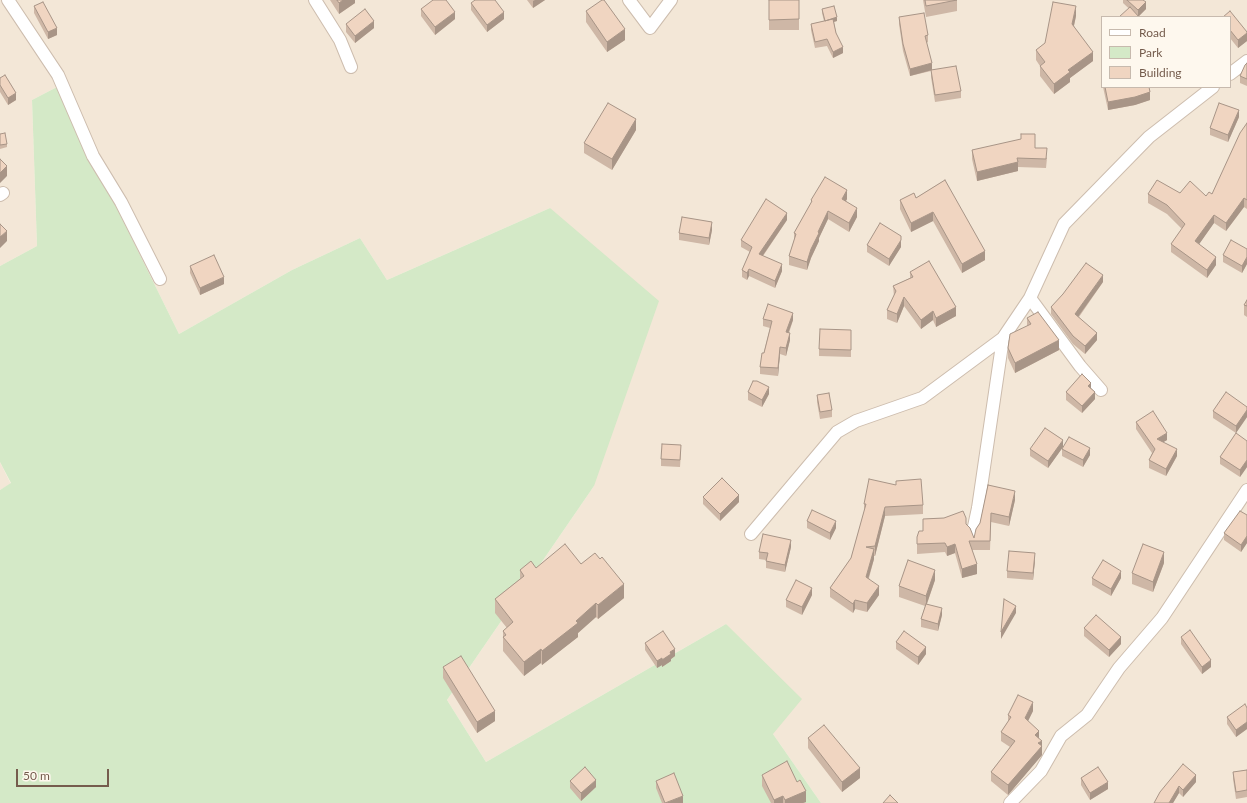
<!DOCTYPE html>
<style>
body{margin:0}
#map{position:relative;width:1247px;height:803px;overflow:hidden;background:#fcf4e8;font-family:Lato,sans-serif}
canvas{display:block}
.legend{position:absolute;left:1101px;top:16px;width:130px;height:72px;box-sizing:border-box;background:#fef8ee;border:1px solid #c7baae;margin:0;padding:5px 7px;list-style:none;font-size:12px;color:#755c4d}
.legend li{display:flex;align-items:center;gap:8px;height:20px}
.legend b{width:20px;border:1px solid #c7baae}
.scale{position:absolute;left:16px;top:769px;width:93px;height:18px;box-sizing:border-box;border:2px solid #755c4d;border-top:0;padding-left:5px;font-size:12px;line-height:14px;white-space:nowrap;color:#755c4d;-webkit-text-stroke:3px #fef8ee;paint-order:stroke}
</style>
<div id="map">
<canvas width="1247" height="803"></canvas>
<ul class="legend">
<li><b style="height:5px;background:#fff"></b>Road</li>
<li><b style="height:11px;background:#d4e9c7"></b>Park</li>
<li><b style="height:11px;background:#f0d5c1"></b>Building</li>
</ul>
<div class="scale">50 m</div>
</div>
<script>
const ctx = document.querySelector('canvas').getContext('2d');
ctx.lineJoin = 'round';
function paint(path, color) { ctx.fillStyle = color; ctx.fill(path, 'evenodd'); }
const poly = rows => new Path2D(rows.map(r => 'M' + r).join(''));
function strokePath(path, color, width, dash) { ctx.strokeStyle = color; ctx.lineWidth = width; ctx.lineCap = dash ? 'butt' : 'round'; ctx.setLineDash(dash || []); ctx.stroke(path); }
const residential = poly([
 [0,0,1247,0,1247,803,821,803,773,734,726,624,486,762,447,700,594,486,550,208,387,280,360,238,292,270,179,334,57,87,32,100,37,246,0,266],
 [1102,17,1230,17,1230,87,1102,87],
 [0,462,11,484,0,490]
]);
const green = poly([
 [57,87,179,334,292,270,360,238,387,280,550,208,659,301,594,486,447,700,486,762,726,624,802,699,773,734,821,803,0,803,0,490,11,483,0,462,0,266,37,246,32,100]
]);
const minor = poly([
 [8,0,58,75,93,156,121,202,160,279],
 [315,0,340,40,351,67],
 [629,0,650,28,671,0],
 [1230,74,1247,61],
 [0,195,3,193],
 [1030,298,1080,366,1101,390],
 [973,531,978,508,1003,338,1030,298,1064,224,1149,137,1213,87],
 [751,534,837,432,856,421,922,398,1003,338],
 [1010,803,1041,771,1061,736,1087,715,1119,668,1162,618,1247,490]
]);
const wall = poly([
 [330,0,355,0,355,3,339,14],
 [527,0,545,0,533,8],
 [769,0,799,0,799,30,769,30],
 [923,0,957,0,957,11,926,17],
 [1123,0,1143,0,1146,9,1138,17,1123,3],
 [471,3,504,19,487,32,471,10],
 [34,6,57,35,48,39,34,13],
 [421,9,455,19,435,35,421,16],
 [822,9,837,21,834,22,836,33,843,53,833,58,827,46,815,48,811,30,811,24,824,21,822,13],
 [586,11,625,40,607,52,586,22],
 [1076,16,1074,26,1093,61,1070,78,1070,82,1054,94,1040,76,1040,66,1036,60,1036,50,1045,43],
 [899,17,928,35,928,42,926,43,932,70,961,91,961,98,935,102,931,77,931,71,910,76,903,51,899,24],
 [1230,17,1247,32,1247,41,1238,48,1230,38],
 [346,24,374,28,355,43,346,32],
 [1247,63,1247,86,1240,83,1240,76],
 [0,78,16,100,8,105,0,92],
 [1103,87,1149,87,1150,100,1135,105,1108,110],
 [1239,117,1228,142,1210,135,1210,128],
 [1247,123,1247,209,1244,207,1226,231,1214,223,1199,244,1216,265,1207,278,1171,252,1171,244,1182,229,1167,214,1148,203,1148,194,1180,193,1206,196,1212,194],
 [636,130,612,170,584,153,584,143],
 [0,134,7,144,7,147,0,149],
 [1035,148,1047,158,1046,168,1018,167,1018,171,977,181,972,159,972,150],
 [945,180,985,260,962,273,933,221,911,232,900,209,900,200,916,198],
 [847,199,846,201,857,217,849,232,828,219,819,238,819,241,811,258,807,270,789,265,789,256,794,240,794,233,811,203,811,200],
 [787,220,763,256,782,271,775,288,749,276,747,280,742,277,742,270,750,252,741,247,741,240],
 [712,230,709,245,679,240,679,233],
 [867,245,901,247,889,266,867,252],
 [1247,249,1247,264,1242,273,1223,262,1223,255],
 [190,266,224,284,200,295,190,273],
 [910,272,956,316,936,327,933,320,921,329,904,306,897,323,887,319,887,310,894,296,893,286,910,278],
 [1103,282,1079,317,1097,340,1085,354,1073,344,1051,314,1051,307],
 [1247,300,1247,317,1244,315,1244,305],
 [1027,318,1059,350,1015,373,1008,358,1008,348,1027,326],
 [763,319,793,320,789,333,790,340,786,356,780,354,778,376,760,374,760,367,770,328,763,326],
 [851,330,851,357,819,356,819,349],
 [1091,389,1095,399,1082,413,1066,400,1066,392],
 [748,392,769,394,762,407,748,400],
 [817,395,832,410,832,417,820,419,817,402],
 [1247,407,1247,417,1236,433,1213,418,1213,411],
 [1136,422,1167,440,1163,442,1177,456,1166,476,1149,468,1149,460,1152,453,1136,429],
 [1247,441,1247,467,1240,477,1220,464,1220,457],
 [1063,447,1048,468,1030,456,1030,449],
 [1062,449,1090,455,1083,467,1062,456],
 [681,452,680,467,661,466,661,459],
 [988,485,1015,500,1009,526,991,522,990,550,972,550,977,574,962,578,955,553,947,556,945,552,917,554,917,537,923,531,923,519,944,518,966,524,974,538,980,523],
 [703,497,739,502,720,521,703,504],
 [864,504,923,505,923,514,885,516,875,556,874,556,874,559,869,578,879,595,867,612,855,609,853,613,830,597,830,588,851,558,864,512],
 [1247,515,1247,543,1241,552,1224,540,1224,533],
 [807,521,836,528,830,540,807,528],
 [791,547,785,572,766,568,766,560,759,559,759,552],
 [1035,560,1033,580,1007,578,1007,571],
 [1164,563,1153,592,1132,584,1132,573],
 [581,564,624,598,598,619,596,617,578,633,578,637,542,665,541,663,524,676,503,651,503,631,507,628,495,613,495,599,520,579,520,570,536,568],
 [1092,578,1121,578,1111,596,1092,585],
 [935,580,927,604,942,615,938,631,921,627,921,619,925,606,899,597,899,586],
 [812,595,802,615,786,607,786,600],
 [1084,628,1121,644,1109,657,1084,636],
 [1181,637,1211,667,1202,674,1181,644],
 [896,642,926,654,918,665,896,649],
 [645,643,675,656,671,659,671,661,662,667,662,665,657,668,645,650],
 [443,667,495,721,477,733,443,678],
 [1247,708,1247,729,1236,737,1227,724,1227,717],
 [1033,711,1028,721,1039,738,1042,750,1042,755,1008,795,991,781,991,772,1010,747,1001,741,1001,732,1008,722,1008,715],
 [808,738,860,778,842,792,808,748],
 [1247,770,1247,797,1236,799,1233,779,1233,772],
 [762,775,797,782,806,802,803,803,771,803,762,786],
 [1196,775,1196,782,1183,797,1179,793,1173,803,1154,803],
 [1081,778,1108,789,1090,800,1081,785],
 [570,781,596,787,581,801,570,788],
 [656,781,683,803,662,803,656,788]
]);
const shadedWall = poly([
 [343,0,355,0,355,3,339,14,339,3],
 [535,0,545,0,533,8,533,1],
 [1146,2,1146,9,1138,17,1138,10],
 [1076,6,1076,16,1072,34,1072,24],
 [455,12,455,19,435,35,435,27],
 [504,12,504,19,487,32,487,25],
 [837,17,837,21,825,24,825,21],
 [374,21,374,28,355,43,355,36],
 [57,28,57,35,48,39,48,32],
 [625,29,625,40,607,52,607,42],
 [1247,33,1247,41,1238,48,1238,40],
 [843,47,843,53,833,58,833,52],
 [1093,52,1093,61,1070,78,1070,82,1054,94,1054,84,1068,70],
 [932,63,932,70,910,76,910,69],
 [1150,92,1150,100,1135,105,1108,110,1108,102],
 [16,93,16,100,8,105,8,98],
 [1239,110,1239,117,1228,142,1228,135],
 [636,119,636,130,612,170,612,159],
 [1018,162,1018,171,977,181,977,172],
 [7,166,7,176,0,183,0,173],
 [847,190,847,199,842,208,842,199],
 [1244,198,1244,207,1226,231,1226,223],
 [857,208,857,217,849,232,849,223],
 [828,211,828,219,819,238,819,241,811,258,807,270,807,262,811,249,818,232],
 [933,212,933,221,911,232,911,223],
 [787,213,787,220,759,261,759,254],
 [1214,215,1214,223,1195,250,1195,241],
 [712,222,712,230,709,245,709,238],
 [7,231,7,241,0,248,0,237],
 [901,240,901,247,889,266,889,259],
 [985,251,985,260,962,273,962,264],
 [1216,257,1216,265,1207,278,1207,270],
 [1247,257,1247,264,1242,273,1242,266],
 [782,264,782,271,775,288,775,281],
 [749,269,749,276,747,280,747,273],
 [1103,275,1103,282,1075,321,1075,314],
 [224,277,224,284,200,295,200,288],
 [904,297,904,306,897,323,897,314],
 [956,307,956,316,936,327,936,318],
 [933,311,933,320,921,329,921,320],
 [793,313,793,320,786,339,786,332],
 [790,333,790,340,786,356,786,348],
 [1097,333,1097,340,1085,354,1085,346],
 [1059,340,1059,350,1015,373,1015,363],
 [780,347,780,354,778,376,778,368],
 [1091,383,1091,390,1088,386],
 [769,387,769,394,762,407,762,400],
 [1095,392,1095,399,1082,413,1082,406],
 [1247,410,1247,417,1236,433,1236,426],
 [1167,433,1167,440,1157,446,1157,439],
 [1063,440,1063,447,1048,468,1048,461],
 [1090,448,1090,455,1083,467,1083,460],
 [1177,449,1177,456,1166,476,1166,469],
 [1247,460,1247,467,1240,477,1240,470],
 [1015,491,1015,500,1009,526,1009,517],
 [739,495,739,502,720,521,720,514],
 [885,507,885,516,875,556,875,546],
 [836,521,836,528,830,540,830,533],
 [1247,536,1247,543,1241,552,1241,545],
 [791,540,791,547,785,572,785,565],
 [955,544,955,553,947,556,947,547],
 [874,549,874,559,866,586,866,577],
 [1164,552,1164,563,1153,592,1153,582],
 [1035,553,1035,560,1033,580,1033,573],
 [977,564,977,574,962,578,962,569],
 [935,570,935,580,926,606,926,596],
 [1121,571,1121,578,1111,596,1111,589],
 [624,584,624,598,598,619,598,605],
 [879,586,879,595,867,612,867,603],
 [812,588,812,595,802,615,802,607],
 [855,600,855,609,853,613,853,604],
 [596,603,596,617,578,633,578,637,542,665,542,651,576,621],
 [1016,606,1016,613,1001,639,1001,632],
 [942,608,942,615,938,631,938,624],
 [1121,637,1121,644,1109,657,1109,650],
 [926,647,926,654,918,665,918,657],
 [541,649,541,663,524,676,524,662],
 [675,649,675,656,671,659,671,661,662,667,662,660,670,652],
 [662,658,662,665,657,668,657,661],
 [1211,660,1211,667,1202,674,1202,667],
 [1033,702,1033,711,1025,727,1025,718],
 [495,711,495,721,477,733,477,722],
 [1247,722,1247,729,1236,737,1236,730],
 [1039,731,1039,740,1035,735],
 [1042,741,1042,755,1008,795,1008,785,1038,743],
 [860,768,860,778,842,792,842,782],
 [1196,775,1196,782,1183,797,1183,790],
 [596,780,596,787,581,801,581,793],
 [1108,782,1108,789,1090,800,1090,793],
 [1179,786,1179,793,1173,803,1169,803],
 [806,791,806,802,803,803,785,803,785,800],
 [683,796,683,803,666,803],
 [783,796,783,803,774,803,774,800]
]);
const building = poly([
 [337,0,343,0,339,3,337,0],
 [433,0,446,0,455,12,435,27,421,9,433,0],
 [475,0,495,0,504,12,487,25,471,3,475,0],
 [602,0,604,0,625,29,607,42,586,11,602,0],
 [769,0,799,0,799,19,769,20,769,0],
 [925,0,957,0,926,6,925,0],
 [1127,0,1143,0,1146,2,1138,10,1127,0],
 [43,2,57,28,48,32,34,6,43,2],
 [1053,2,1076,6,1072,24,1093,52,1068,70,1070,72,1054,84,1040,66,1045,62,1036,50,1045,43,1053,2],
 [834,6,837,17,825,21,822,9,834,6],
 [1130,7,1139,17,1119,17,1130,7],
 [365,9,374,21,355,36,346,24,365,9],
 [1230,11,1247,32,1247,33,1238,40,1230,30,1230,17,1223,17,1230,11],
 [924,13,928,35,925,36,932,63,910,69,903,44,899,17,924,13],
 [833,19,836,33,843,47,833,52,827,39,815,42,811,24,833,19],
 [1247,63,1247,79,1240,76,1245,65,1247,63],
 [956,66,961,91,935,95,931,70,956,66],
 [5,75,16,93,8,98,0,85,0,78,5,75],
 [1105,87,1149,87,1150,92,1135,97,1108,102,1105,87],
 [608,103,636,119,612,159,584,143,608,103],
 [1219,103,1239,110,1228,135,1210,128,1219,103],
 [1247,123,1247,200,1244,198,1226,223,1214,215,1195,241,1216,257,1207,270,1171,244,1185,224,1167,205,1148,194,1157,180,1180,193,1190,181,1206,196,1209,192,1212,194,1240,133,1247,123],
 [5,133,7,144,0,145,0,134,5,133],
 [1021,134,1035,134,1035,148,1047,148,1046,159,1017,158,1018,162,977,172,972,150,1021,139,1021,134],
 [0,159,7,166,0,173,0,159],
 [825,177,847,190,842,199,857,208,849,223,828,211,818,232,819,233,811,249,807,262,789,256,796,234,794,233,812,201,811,200,825,177],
 [945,180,985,251,962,264,933,212,911,223,900,200,914,193,916,198,945,180],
 [766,199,787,213,759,254,782,264,775,281,749,269,747,273,742,270,752,247,741,240,766,199],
 [682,217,712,222,709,238,679,233,682,217],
 [880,223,901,236,901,240,889,259,867,245,880,223],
 [0,224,7,231,0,237,0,224],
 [1231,240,1247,249,1247,257,1242,266,1223,255,1231,240],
 [214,255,224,277,200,288,190,266,214,255],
 [929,261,956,307,936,318,933,311,921,320,904,297,897,314,887,310,896,291,893,286,913,277,910,272,929,261],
 [1086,263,1103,275,1075,314,1097,333,1085,346,1073,336,1051,307,1063,294,1086,263],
 [1247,300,1247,306,1244,305,1247,300],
 [768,304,793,313,786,332,790,333,786,348,780,347,778,368,760,367,762,353,764,353,772,321,763,319,768,304],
 [1038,312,1059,340,1015,363,1008,348,1010,334,1031,324,1027,318,1038,312],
 [820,329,851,330,851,350,819,349,820,329],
 [1082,374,1091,383,1088,386,1095,392,1082,406,1066,392,1082,374],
 [753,381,757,381,769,387,762,400,748,392,753,381],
 [1226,392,1247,407,1247,410,1236,426,1213,411,1226,392],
 [829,393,832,410,820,412,817,395,829,393],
 [1153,411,1167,433,1157,439,1177,449,1166,469,1149,460,1155,449,1136,422,1153,411],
 [1045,428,1063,440,1048,461,1030,449,1045,428],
 [1236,433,1247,441,1247,460,1240,470,1220,457,1236,433],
 [1069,437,1090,448,1083,460,1062,449,1069,437],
 [662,444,681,445,680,460,661,459,662,444],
 [722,478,739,495,720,514,703,497,722,478],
 [869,479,896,485,896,481,921,479,923,505,885,507,875,546,866,547,874,549,866,577,879,586,867,603,855,600,853,604,830,588,851,558,866,504,864,504,869,479],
 [988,485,1015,491,1009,517,991,513,990,541,969,541,977,564,962,569,955,544,947,547,945,543,917,544,917,537,919,531,923,531,923,519,944,518,963,511,966,518,966,524,970,528,974,538,976,529,980,523,988,485],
 [812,510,836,521,830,533,807,521,812,510],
 [1240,511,1247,515,1247,536,1241,545,1224,533,1240,511],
 [763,534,791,540,785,565,766,561,768,553,759,552,763,534],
 [565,544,581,564,595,553,600,559,602,557,624,584,598,605,596,603,576,621,578,623,542,651,541,649,524,662,503,637,506,635,503,631,513,622,495,599,524,576,520,570,531,561,536,568,565,544],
 [1143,544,1164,552,1153,582,1132,573,1143,544],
 [1009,551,1035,553,1033,573,1007,571,1009,551],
 [908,560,935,570,926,596,899,586,908,560],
 [1103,560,1121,571,1111,589,1092,578,1103,560],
 [796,580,812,588,802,607,786,600,796,580],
 [1004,599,1016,606,1001,632,1004,599],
 [926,604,942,608,938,624,921,619,926,604],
 [1096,615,1121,637,1109,650,1084,628,1096,615],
 [1190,630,1211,660,1202,667,1181,637,1190,630],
 [663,631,675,649,670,652,671,654,662,660,662,658,657,661,645,643,663,631],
 [904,631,926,647,918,657,896,642,904,631],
 [461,656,495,711,477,722,443,667,461,656],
 [1018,695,1033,702,1025,718,1039,731,1035,735,1042,741,1038,743,1042,746,1008,785,991,772,1015,741,1001,732,1011,717,1008,715,1018,695],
 [1245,704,1247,708,1247,722,1236,730,1227,717,1245,704],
 [824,725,860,768,842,782,808,738,824,725],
 [787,761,797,782,800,780,806,791,785,800,783,796,774,800,762,775,787,761],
 [1183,764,1196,775,1183,790,1179,786,1169,803,1154,803,1160,792,1183,764],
 [585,767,596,780,581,793,570,781,585,767],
 [1098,767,1108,782,1090,793,1081,778,1098,767],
 [1247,770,1247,790,1236,792,1233,772,1247,770],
 [674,773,683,796,665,803,656,781,674,773],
 [890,795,898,803,883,803,890,795]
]);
paint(residential, '#f3e7d7');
paint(green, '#d4e9c7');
strokePath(minor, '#cdbdae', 14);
strokePath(minor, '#fff', 12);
paint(wall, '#ceb7a6');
paint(shadedWall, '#a89587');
paint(building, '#f0d5c1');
strokePath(building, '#a89587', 1);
</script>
